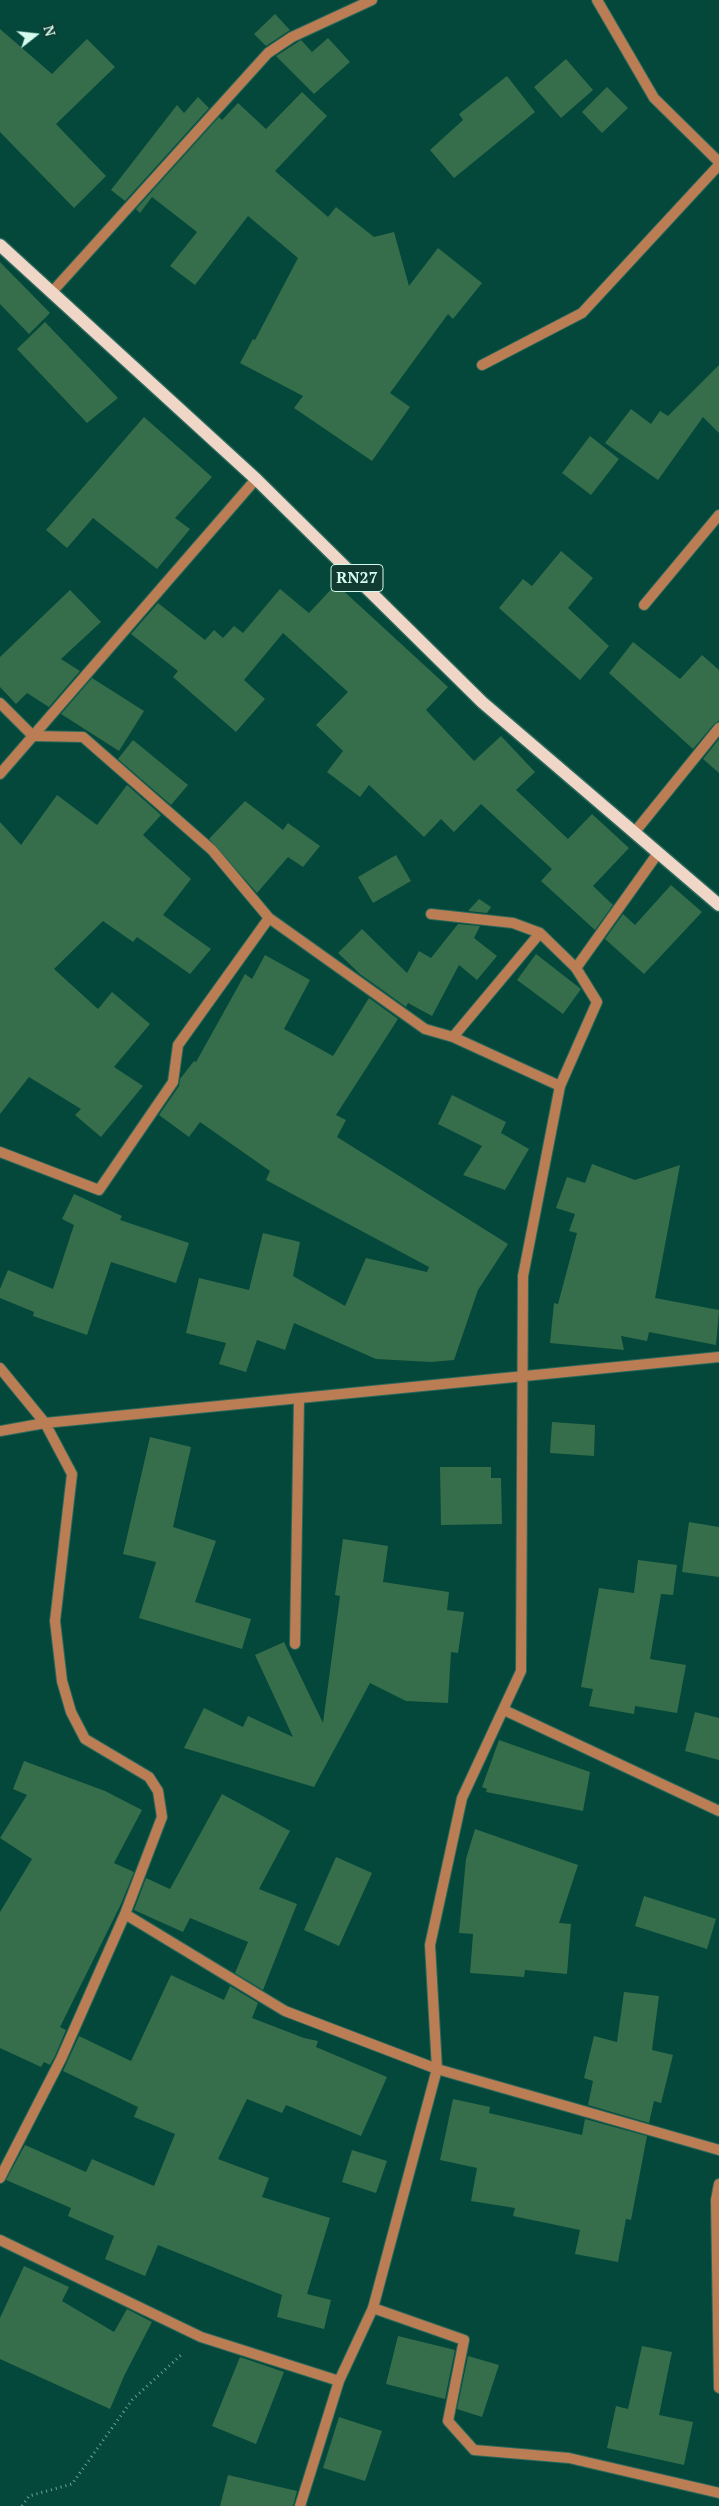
<!DOCTYPE html>
<style>
body{margin:0}
#map{position:relative;width:719px;height:2506px;overflow:hidden;background:#03483b;font-family:"PT Serif",serif}
canvas{display:block}
.north{position:absolute;left:10px;top:10px;width:50px;height:50px;-webkit-text-stroke:4px #113b31;paint-order:stroke;rotate:74deg;font-size:14px;font-weight:700;line-height:20px;text-align:center;color:#d5fbef}
.north::after{content:'';display:block;margin:auto;width:18px;height:22px;background:#d5fbef;clip-path:polygon(50% 0,100% 100%,50% 72%,0 100%)}
</style>
<div id="map">
<canvas width="719" height="2506"></canvas>
<div class="north">N</div>
</div>
<script>
const ctx = document.querySelector('canvas').getContext('2d');
ctx.lineJoin = 'round';
function paint(path, color) { ctx.fillStyle = color; ctx.fill(path, 'evenodd'); }
const poly = rows => new Path2D(rows.map(r => 'M' + r).join(''));
function strokePath(path, color, width, dash) { ctx.strokeStyle = color; ctx.lineWidth = width; ctx.lineCap = dash ? 'butt' : 'round'; ctx.setLineDash(dash || []); ctx.stroke(path); }
function write(font, color, halo, rows, align = 'center') {
  ctx.font = font + ' "PT Serif",serif'; ctx.lineWidth = 4; ctx.setLineDash([]); ctx.textBaseline = 'middle'; ctx.strokeStyle = halo; ctx.fillStyle = color; for (const [text, x, y, turn = 0] of rows) {
    ctx.save(); ctx.translate(x, y); ctx.rotate((+turn || 0) * Math.PI / 180); ctx.textAlign = isNaN(turn) ? turn : align; if (halo) ctx.strokeText(text, 0, 0); ctx.fillText(text, 0, 0); ctx.restore();
  }
}
const building = poly([
 [275,14,290,30,266,46,254,34],
 [0,29,52,74,87,39,115,67,56,124,106,176,74,208,0,132],
 [328,38,350,62,314,94,276,56,301,40,312,52],
 [566,59,593,90,561,118,534,87],
 [507,76,535,112,454,178,430,150,463,120,459,114],
 [607,87,628,108,602,133,582,112],
 [302,92,327,116,275,171,328,217,336,207,374,237,394,232,409,286,438,248,482,283,453,319,448,314,390,393,410,407,372,461,294,408,303,396,240,363,253,339,255,340,298,258,248,216,195,285,170,266,197,232,152,197,140,213,136,209,219,117,222,120,238,103,266,129],
 [198,97,209,108,125,201,111,190,177,105,184,113],
 [0,262,50,313,29,334,0,304],
 [45,322,118,398,87,423,17,349],
 [719,365,719,433,703,417,658,480,605,443,631,409,651,424,660,411,668,416],
 [144,417,212,477,175,518,190,529,157,569,93,518,67,548,46,530],
 [590,436,619,459,591,495,562,473],
 [561,551,593,578,568,608,609,646,580,680,499,608,523,579,532,586],
 [336,584,448,687,426,710,474,761,501,736,535,772,516,790,568,839,592,814,629,848,593,886,613,905,595,930,541,881,552,869,481,804,454,832,441,819,424,837,369,785,360,797,327,772,343,751,316,725,348,692,283,633,244,680,265,699,236,732,173,677,178,671,131,634,158,603,205,640,214,630,223,638,234,626,243,633,280,589,309,613],
 [70,590,101,622,61,659,80,671,49,707,27,693,16,704,0,687,0,657],
 [633,642,680,679,702,655,719,670,719,721,714,724,693,749,609,673],
 [92,678,144,711,119,751,61,714],
 [719,739,719,773,703,759],
 [133,740,188,785,171,805,118,759],
 [127,785,161,815,143,835,191,879,163,915,211,949,190,974,137,937,133,942,103,921,54,969,98,1009,112,992,150,1024,114,1067,143,1086,101,1137,75,1115,81,1109,29,1077,0,1114,0,822,21,845,57,795,97,825],
 [245,801,283,830,288,823,320,846,303,867,288,857,257,893,209,839],
 [396,855,411,881,373,903,358,877],
 [671,885,702,912,644,974,605,939,623,914,635,925],
 [479,899,491,907,487,913,468,911],
 [458,924,480,926,474,938,497,956,477,980,459,965,432,1016,408,1003,406,1007,360,974,338,953,362,929,407,973,419,951,431,958],
 [536,954,581,989,563,1014,517,980],
 [265,955,310,980,284,1029,333,1056,369,998,398,1019,336,1115,346,1120,337,1137,508,1244,478,1290,454,1360,431,1362,376,1359,294,1323,285,1350,257,1340,246,1372,219,1364,226,1343,186,1333,199,1278,249,1290,263,1233,300,1242,293,1276,345,1306,366,1258,427,1272,429,1267,266,1180,270,1171,200,1122,189,1137,159,1115,179,1086,180,1079,194,1061,196,1062,245,974,252,979],
 [452,1095,506,1122,501,1133,529,1149,505,1190,463,1175,482,1146,438,1124],
 [592,1164,635,1180,680,1165,655,1298,719,1310,716,1345,649,1332,647,1341,621,1336,624,1350,550,1343,554,1303,558,1304,577,1233,569,1231,575,1214,556,1208,567,1177,585,1183],
 [74,1194,122,1216,120,1220,189,1243,176,1283,111,1262,87,1335,33,1316,34,1312,0,1298,0,1289,8,1270,53,1289,74,1225,62,1219],
 [552,1422,595,1425,594,1456,550,1453],
 [150,1437,191,1447,173,1527,216,1541,195,1602,251,1619,242,1649,139,1618,156,1562,123,1554],
 [440,1467,491,1467,491,1478,501,1478,502,1524,441,1525],
 [689,1522,719,1527,719,1577,682,1572],
 [343,1539,388,1546,383,1582,449,1592,447,1610,464,1612,458,1653,451,1652,448,1703,406,1701,370,1683,314,1787,184,1748,204,1708,243,1727,248,1716,293,1737,255,1655,284,1642,323,1723,340,1596,335,1595],
 [638,1560,677,1565,673,1595,661,1594,650,1659,686,1665,677,1713,635,1706,634,1714,589,1706,593,1689,581,1687,599,1588,634,1593],
 [695,1712,719,1718,719,1760,685,1751],
 [499,1740,590,1772,583,1811,486,1792,487,1789,482,1787],
 [24,1761,105,1791,142,1810,114,1863,134,1872,121,1904,60,2027,66,2030,55,2056,50,2065,44,2062,41,2067,0,2048,0,1912,32,1859,0,1838,27,1795,13,1789],
 [222,1794,290,1831,259,1889,297,1904,263,1990,235,1973,248,1942,190,1918,183,1932,134,1910,146,1878,170,1889],
 [475,1829,578,1865,559,1923,571,1924,567,1974,525,1970,524,1977,470,1973,473,1934,459,1933,466,1859],
 [336,1857,372,1873,339,1946,304,1930],
 [644,1896,716,1919,707,1949,635,1926],
 [171,1975,224,2000,230,1986,258,2003,252,2018,304,2038,318,2041,316,2047,387,2077,361,2136,286,2105,282,2113,247,2099,218,2159,269,2178,262,2197,330,2218,307,2294,331,2300,324,2329,277,2317,282,2295,158,2245,145,2276,105,2259,114,2236,68,2216,71,2208,6,2180,25,2145,86,2172,92,2159,154,2186,175,2134,134,2117,138,2107,63,2071,79,2036,131,2061],
 [624,1992,659,1996,652,2050,673,2055,661,2103,654,2101,649,2123,588,2105,593,2081,584,2078,594,2036,617,2042],
 [453,2099,490,2107,489,2113,582,2135,585,2119,647,2136,631,2220,626,2219,618,2262,575,2254,580,2230,513,2216,515,2208,471,2201,477,2168,440,2160],
 [352,2150,387,2161,376,2193,342,2182],
 [24,2266,69,2287,62,2301,114,2332,127,2309,152,2322,125,2374,110,2409,0,2359,0,2318],
 [398,2336,455,2350,445,2399,386,2384],
 [642,2346,672,2352,659,2415,693,2422,684,2465,607,2448,616,2406,628,2409],
 [468,2356,499,2365,482,2417,457,2409],
 [240,2357,284,2372,256,2444,212,2426],
 [339,2417,382,2431,365,2481,323,2468],
 [228,2475,297,2491,293,2506,220,2506]
]);
const path = poly([
 [22,2506,29,2496,72,2484,132,2400,182,2354]
]);
const service = poly([
 [482,365,582,313,719,165],
 [644,605,719,515],
 [0,703,33,736,83,737,212,850,269,918,425,1029,453,1037,560,1086],
 [431,914,513,923,540,933,576,968],
 [453,1037,540,933],
 [0,1152,99,1190,173,1082,178,1045,269,918],
 [295,1644,299,1399],
 [373,2308,464,2340,448,2421,474,2450,569,2458,719,2493]
]);
const minor = poly([
 [597,0,654,98,719,162],
 [52,292,268,53,292,37,372,0],
 [0,774,256,479],
 [634,833,719,728],
 [0,1368,45,1423,72,1474,55,1621,62,1681,71,1712,85,1739,149,1777,158,1791,162,1817,125,1914,61,2059,0,2178],
 [0,1431,45,1423,719,1357],
 [504,1710,719,1811],
 [125,1914,285,2011,437,2069,719,2150],
 [719,2184,716,2200,719,2388],
 [0,2240,201,2337,339,2381],
 [300,2506,339,2381,373,2308,437,2069,430,1945,462,1798,521,1671,523,1276,560,1086,597,1002,576,968,658,853]
]);
const primary = poly([
 [0,245,256,479,482,702,719,905]
]);
const shields = [
 [357,578,52]
];
const shieldNames = [
 ["RN27",357,578]
];
paint(building, '#366e4b');
strokePath(service, '#29685b', 12);
strokePath(minor, '#29685b', 12);
strokePath(primary, '#29685b', 15);
strokePath(path, '#6fa498', 3, [1, 4]);
strokePath(service, '#ba7d54', 10);
strokePath(minor, '#ba7d54', 10);
strokePath(primary, '#f0d6c6', 12);
for (const [x, y, w] of shields) { const box = new Path2D(); box.roundRect(x - w / 2, y - 13.5, w, 27, 4); ctx.fillStyle = '#113b31'; ctx.fill(box); strokePath(box, '#d5fbef', 1); }
write('bold 16px', '#d5fbef', null, shieldNames);
</script>
